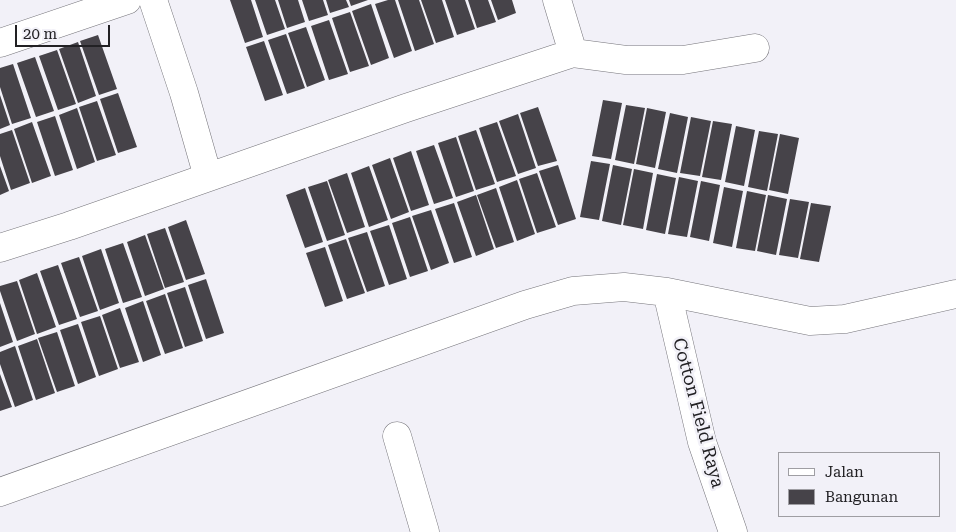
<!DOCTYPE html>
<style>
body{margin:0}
#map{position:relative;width:956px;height:532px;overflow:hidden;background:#f2f1f8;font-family:"Roboto Serif",serif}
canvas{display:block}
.legend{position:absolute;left:778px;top:452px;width:162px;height:65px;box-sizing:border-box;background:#f2f1f8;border:1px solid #9f9ea3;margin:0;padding:6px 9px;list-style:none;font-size:15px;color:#222124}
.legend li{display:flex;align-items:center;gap:10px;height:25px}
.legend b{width:25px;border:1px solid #9f9ea3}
.scale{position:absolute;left:15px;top:25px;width:95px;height:22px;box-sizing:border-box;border:2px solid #222124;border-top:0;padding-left:6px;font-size:15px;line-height:18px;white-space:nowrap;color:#222124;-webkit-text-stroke:4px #f2f1f8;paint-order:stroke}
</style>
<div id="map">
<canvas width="956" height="532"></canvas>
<ul class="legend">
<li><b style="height:6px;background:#fff"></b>Jalan</li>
<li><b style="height:14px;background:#464349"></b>Bangunan</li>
</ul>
<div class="scale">20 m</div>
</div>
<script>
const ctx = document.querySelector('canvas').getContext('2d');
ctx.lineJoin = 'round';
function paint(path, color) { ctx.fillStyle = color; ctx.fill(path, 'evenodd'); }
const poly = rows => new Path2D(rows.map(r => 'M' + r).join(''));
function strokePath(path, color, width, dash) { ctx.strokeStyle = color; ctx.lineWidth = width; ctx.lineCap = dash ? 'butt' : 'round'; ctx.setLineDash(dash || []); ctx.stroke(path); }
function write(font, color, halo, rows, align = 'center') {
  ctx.font = font + ' "Roboto Serif",serif'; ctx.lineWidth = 5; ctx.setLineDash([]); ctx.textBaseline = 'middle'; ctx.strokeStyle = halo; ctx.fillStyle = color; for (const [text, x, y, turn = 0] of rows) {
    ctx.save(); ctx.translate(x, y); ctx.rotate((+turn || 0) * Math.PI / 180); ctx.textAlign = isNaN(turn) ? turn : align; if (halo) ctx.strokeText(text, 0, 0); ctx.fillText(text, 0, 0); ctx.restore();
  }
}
const building = poly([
 [230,0,251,0,263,37,245,43],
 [255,0,275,0,285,29,267,35],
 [278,0,298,0,305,22,287,28],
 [302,0,323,0,328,15,309,21],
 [326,0,346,0,349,7,330,13],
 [349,0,368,0,351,6],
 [388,0,395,0,412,51,394,58,375,4],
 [398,0,419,0,434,44,415,51],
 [421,0,442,0,454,37,436,43],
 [445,0,465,0,475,29,457,35],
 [468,0,488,0,496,22,477,28],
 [491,0,512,0,516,13,498,20],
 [371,4,389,58,371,65,352,11],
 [350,12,369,66,350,72,332,18],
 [329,20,348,74,329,80,311,26],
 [306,27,325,80,307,87,288,33],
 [286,34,305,88,287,94,268,40],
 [98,35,117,89,99,95,80,41],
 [264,41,283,95,265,101,246,47],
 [78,42,96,96,78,103,59,49],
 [57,50,76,104,58,110,39,56],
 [35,57,54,111,36,117,17,63],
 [13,64,31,118,12,124,0,87,0,68],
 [118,93,137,147,118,153,100,99],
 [0,95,10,125,0,129],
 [603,100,622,103,611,159,592,156],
 [97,101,116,155,97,161,79,107],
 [626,105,645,108,634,164,615,160],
 [538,107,557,161,538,166,520,113],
 [77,108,95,162,77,169,59,115],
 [647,108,666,112,655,168,636,164],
 [670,113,688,117,677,173,658,169],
 [518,114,536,168,518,174,499,121],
 [55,116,73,170,55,176,37,122],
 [691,117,711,121,700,176,680,173],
 [713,121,732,124,721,180,702,177],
 [32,122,51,176,32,183,14,129],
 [497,122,516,176,497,182,479,128],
 [736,126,755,130,744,186,725,182],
 [12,130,30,183,11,190,0,156,0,134],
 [476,130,495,184,476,190,458,136],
 [759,131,778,134,767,191,748,187],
 [780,134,799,138,788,194,769,190],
 [456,137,474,191,456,197,438,143],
 [434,145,453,198,434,204,416,151],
 [411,151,429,205,411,211,393,158],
 [390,158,409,212,391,219,372,165],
 [591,161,610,164,599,220,580,217],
 [558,165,576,219,558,225,539,171],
 [613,165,632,169,621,225,602,221],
 [0,166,9,191,0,195],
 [369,166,388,220,369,227,351,173],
 [634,169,653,173,643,229,623,225],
 [347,173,365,227,347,233,328,180],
 [537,173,556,227,537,233,519,179],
 [657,174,676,178,665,234,646,230],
 [679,177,698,181,687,237,668,234],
 [517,180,535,234,517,241,499,187],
 [327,181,345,235,327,241,308,187],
 [701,181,720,185,709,241,690,237],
 [724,187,743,191,732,247,713,243],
 [305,188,323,242,305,248,286,195],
 [496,188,514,242,496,248,477,195],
 [747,191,766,195,755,251,736,248],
 [476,195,494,249,476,256,457,202],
 [768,195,787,199,776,255,757,251],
 [790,199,809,202,798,258,779,255],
 [454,203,472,257,454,263,435,209],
 [811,203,831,206,819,262,800,259],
 [431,210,449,263,431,270,412,216],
 [410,217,428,271,410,277,392,223],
 [186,220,205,274,186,280,168,227],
 [389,225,407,279,389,285,370,231],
 [165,228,184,282,165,288,147,234],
 [367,232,385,286,367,292,348,238],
 [145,235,164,289,145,296,127,242],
 [346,239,365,293,347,299,328,245],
 [123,243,142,297,123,303,105,249],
 [325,247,343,301,325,307,306,253],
 [101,249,119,303,100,310,82,256],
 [79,257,98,311,80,317,61,263],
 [58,265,77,319,59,325,40,271],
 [37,273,56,327,37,334,19,280],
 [206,279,224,333,206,339,188,285],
 [17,281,35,334,17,341,0,291,0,286],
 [185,287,203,341,185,347,167,293],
 [165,294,183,348,165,354,146,301],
 [143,301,161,355,143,362,125,308],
 [0,303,13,342,0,347],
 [120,308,139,362,120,368,102,315],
 [100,316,118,369,99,376,81,322],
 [78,324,96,377,78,384,60,330],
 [57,332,75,386,57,392,38,338],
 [37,339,55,393,36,400,18,346],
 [15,346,33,400,15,407,0,364,0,352],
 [0,374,12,407,0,411]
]);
const street = poly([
 [153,0,184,93,208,177],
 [557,0,573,53],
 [0,43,127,0],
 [0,248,69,226,406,108,573,53,626,60,683,60,755,48],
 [667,292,702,442,733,532],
 [397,436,425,532],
 [0,492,525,305,573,291,624,287,667,292,810,321,845,319,956,294]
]);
const streetNames = [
 ["Cotton Field Raya",698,413,75]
];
paint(building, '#464349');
strokePath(street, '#75747a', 29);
strokePath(street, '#fff', 28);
write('18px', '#222124', '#f2f1f8', streetNames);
</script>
